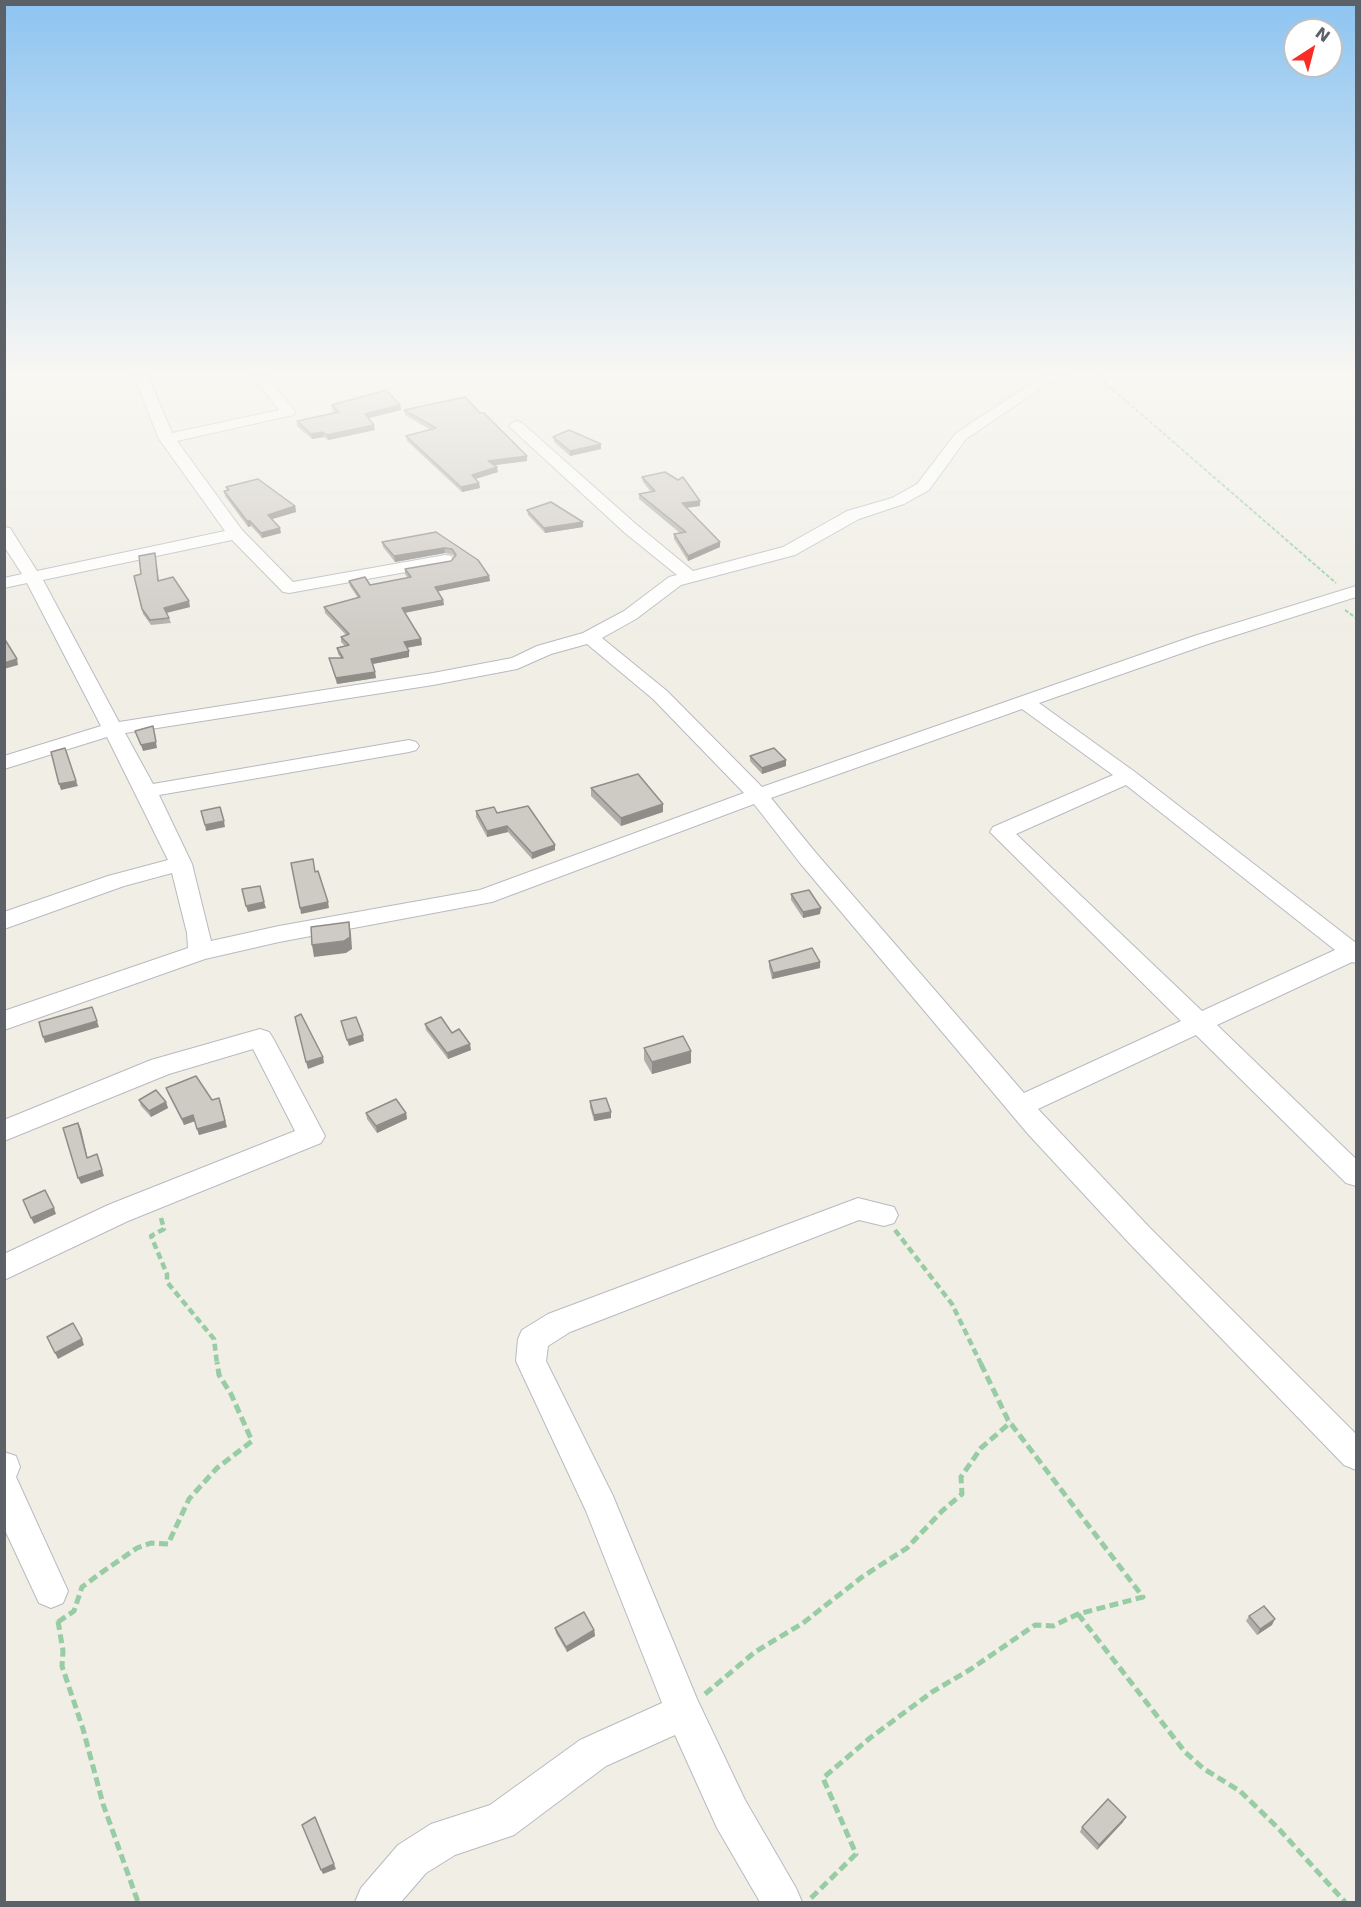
<!DOCTYPE html>
<style>
body{margin:0}
#map{position:relative;width:1361px;height:1907px;overflow:hidden;background:#f0eee5;font-family:"DejaVu Sans",sans-serif}
canvas{display:block}
.frame{position:absolute;inset:0;border:6px solid #5c6167;pointer-events:none}
.north{position:absolute;left:1283px;top:18px;width:60px;height:60px;box-sizing:border-box;background:#fff;border:2px solid #bec0c2;border-radius:50%;rotate:36deg;font-size:16px;font-weight:700;line-height:24px;text-align:center;color:#5c6167}
.north::after{content:'';display:block;margin:auto;width:21px;height:27px;background:#f92d23;clip-path:polygon(50% 0,100% 100%,50% 72%,0 100%)}
</style>
<div id="map">
<canvas width="1361" height="1907"></canvas>
<div class="frame"></div>
<div class="north">N</div>
</div>
<script>
const ctx = document.querySelector('canvas').getContext('2d');
ctx.lineJoin = 'round';
const poly = rows => new Path2D(rows.map(r => 'M' + r).join(''));
function strokePath(path, color, width, dash) { ctx.strokeStyle = color; ctx.lineWidth = width; ctx.lineCap = dash ? 'butt' : 'round'; ctx.setLineDash(dash || []); ctx.stroke(path); }
function paint(path, color) { ctx.fillStyle = color; ctx.fill(path, 'evenodd'); }
const pathFar2 = poly([
 [1095,374,1336,583],
 [1345,610,1356,618]
]);
const pathFar1 = poly([
 [161,1218,164,1229,151,1236,167,1274,167,1282,214,1339,217,1364],
 [895,1230,952,1304,981,1364]
]);
const path = poly([
 [1078,1614,1185,1752,1204,1769,1240,1791,1278,1828,1345,1902],
 [58,1621,63,1651,62,1666,83,1729,103,1804,138,1902],
 [58,1622,74,1611,82,1587,98,1575,137,1548,151,1543,168,1544,189,1499,217,1468,252,1441,231,1394,219,1375,217,1362],
 [705,1694,755,1652,803,1623,862,1577,907,1548,942,1511,962,1494,961,1477,981,1448,1011,1422],
 [811,1898,856,1854,823,1778,870,1738,932,1692,971,1669,1035,1625,1053,1626,1078,1614,1143,1597,1008,1420,980,1362]
]);
const minor = poly([
 [133,374,147,374,172,433,279,410,251,374,265,374,293,409,295,412,293,415,177,441,242,530,293,582,445,555,451,556,454,560,451,564,445,565,289,593,283,592,232,540,43,580,119,722,433,673,512,658,537,646,583,633,624,611,669,577,677,575,625,533,512,429,509,426,512,423,517,421,522,423,637,525,693,571,783,547,847,511,892,498,917,484,956,433,1046,374,1072,374,1070,377,1057,379,1043,387,966,439,929,490,904,504,859,519,795,555,681,585,636,619,602,638,667,691,762,787,1194,636,1356,586,1356,597,1208,644,1039,703,1135,772,1356,943,1356,963,1352,962,1217,1025,1356,1159,1356,1186,1346,1183,1196,1035,1038,1109,1150,1228,1356,1434,1356,1470,1344,1465,1130,1244,1028,1134,800,863,754,804,492,902,279,942,205,959,4,1030,4,1011,188,948,187,933,172,873,124,886,4,929,4,912,108,876,168,860,107,737,4,769,4,756,101,726,27,583,4,588,4,578,22,574,4,546,4,527,10,528,37,571,225,531,159,439,133,374],
 [587,644,653,699,744,793,480,890,279,926,211,941,192,864,159,795,409,752,416,750,419,746,416,742,409,740,153,784,125,733,433,685,517,669,551,654,587,644],
 [1022,709,1113,775,993,827,990,832,1181,1021,1024,1093,816,853,771,798,1022,709],
 [1126,785,1335,950,1202,1011,1016,834,1126,785],
 [260,1029,269,1032,273,1038,325,1136,321,1143,128,1221,4,1280,4,1254,108,1205,295,1131,253,1049,169,1074,4,1141,4,1120,151,1060,260,1029],
 [858,1198,894,1207,898,1215,894,1223,884,1226,859,1220,570,1332,548,1346,546,1361,613,1496,697,1699,745,1800,796,1888,802,1902,760,1902,717,1828,675,1735,606,1766,514,1835,455,1855,426,1873,401,1902,355,1902,361,1888,398,1845,431,1824,490,1805,580,1740,662,1703,586,1511,516,1361,518,1339,522,1330,548,1314,858,1198],
 [4,1452,16,1456,20,1467,16,1477,68,1591,63,1603,51,1608,39,1603,4,1528,4,1452]
]);
const wall = poly([
 [332,405,400,405,401,410,368,418,375,430,328,440,324,437,312,439,297,426,297,421,335,413,332,410],
 [404,410,527,461,494,465,498,472,475,479,479,483,480,488,462,492,407,441,406,436,431,430,405,415],
 [553,437,601,444,601,449,570,456,554,442],
 [642,477,700,506,687,508,720,547,688,561,674,539,674,534,680,533,639,499,639,494,651,492,643,482],
 [226,487,295,506,296,512,272,519,281,533,262,538,251,526,248,527,225,496,224,491,227,490],
 [527,510,583,522,583,527,545,533,528,515],
 [436,532,489,576,490,581,438,591,443,600,444,605,405,613,421,639,422,645,407,648,409,651,409,657,373,664,376,678,337,684,329,658,341,658,338,654,337,648,345,646,341,642,341,637,346,635,325,613,324,607,358,598,350,586,349,581,370,585,408,578,405,574,405,569,451,561,454,557,453,555,445,553,395,562,383,547,382,542],
 [155,553,159,580,190,607,167,613,171,623,151,625,143,614,134,576,141,574],
 [750,756,786,760,786,766,762,774,750,761],
 [591,788,663,812,621,826,591,796],
 [476,811,497,813,555,845,555,850,532,859,508,832,487,837,476,817],
 [791,894,820,914,803,918,791,900],
 [769,961,820,968,772,979,769,967],
 [425,1024,452,1033,471,1050,448,1059,426,1030],
 [644,1048,691,1051,691,1063,652,1074,644,1060],
 [166,1088,227,1127,199,1135,195,1121,184,1125,168,1094],
 [139,1100,166,1102,168,1108,151,1117,141,1106],
 [590,1101,611,1112,611,1118,594,1121,590,1107],
 [366,1113,406,1113,407,1119,377,1133,367,1119],
 [1249,1616,1272,1625,1257,1635,1246,1621],
 [555,1628,594,1630,595,1636,567,1652,556,1633],
 [1126,1817,1123,1822,1097,1850,1080,1832,1082,1827]
]);
const shadedWall = poly([
 [400,405,401,410,365,419,365,414],
 [374,425,375,430,328,440,327,435],
 [323,432,324,437,312,439,311,434],
 [601,444,601,449,570,456,570,451],
 [527,456,527,461,488,466,488,461],
 [497,467,498,472,472,480,472,475],
 [479,483,480,488,462,492,461,487],
 [700,501,700,506,682,508,682,503],
 [295,506,296,512,269,520,268,515],
 [247,521,250,521,251,526,248,527],
 [583,522,583,527,545,533,544,528],
 [280,528,281,533,262,538,261,533],
 [720,542,720,547,688,561,688,556],
 [444,548,445,553,395,562,394,556],
 [489,576,490,581,435,592,435,587],
 [443,600,444,605,403,613,402,608],
 [189,601,190,607,165,613,164,608],
 [421,639,422,645,404,648,404,642],
 [409,651,409,657,372,664,371,659],
 [17,659,18,665,4,669,4,663],
 [375,672,376,678,337,684,336,678],
 [153,726,157,748,143,751,141,745],
 [786,760,786,766,762,774,762,768],
 [76,781,78,786,61,790,59,784],
 [663,804,663,812,621,826,621,818],
 [224,821,225,827,206,831,205,825],
 [507,826,508,832,487,837,487,831],
 [555,845,555,850,532,859,532,853],
 [264,902,266,908,248,912,246,906],
 [328,902,329,908,301,914,300,908],
 [821,908,820,914,803,918,803,912],
 [349,922,351,934,352,949,346,953,314,957,312,945],
 [820,962,820,968,772,979,773,973],
 [92,1007,99,1027,45,1043,43,1037],
 [363,1035,364,1041,349,1046,347,1040],
 [470,1044,471,1050,448,1059,447,1053],
 [691,1051,691,1063,652,1074,652,1062],
 [323,1057,324,1063,308,1069,306,1062],
 [166,1102,168,1108,151,1117,149,1111],
 [221,1104,227,1127,199,1135,197,1129],
 [611,1112,611,1118,594,1121,594,1115],
 [406,1113,407,1119,377,1133,376,1126],
 [193,1115,195,1121,184,1125,182,1119],
 [78,1123,81,1129,89,1164,87,1158],
 [97,1154,104,1176,81,1184,78,1178],
 [54,1208,56,1214,34,1224,31,1218],
 [82,1339,84,1345,58,1359,55,1353],
 [1275,1619,1272,1625,1257,1635,1260,1629],
 [594,1630,595,1636,567,1652,566,1647],
 [315,1817,336,1869,323,1874,321,1870],
 [1126,1817,1123,1822,1097,1850,1099,1845]
]);
const building = poly([
 [386,390,400,405,365,414,374,425,327,435,323,432,311,434,297,421,339,412,332,405,386,390],
 [465,397,480,413,484,413,527,456,488,461,497,467,472,475,479,483,461,487,406,436,436,428,404,410,465,397],
 [569,430,601,444,570,451,553,437,569,430],
 [665,472,678,480,683,477,700,501,682,503,720,542,688,556,674,534,686,532,639,494,655,491,642,477,665,472],
 [258,479,295,506,268,515,280,528,261,533,250,521,247,521,224,491,229,490,226,487,258,479],
 [551,502,583,522,544,528,527,510,551,502],
 [436,532,478,560,489,576,435,587,443,600,402,608,421,639,404,642,409,651,371,659,375,672,336,678,329,658,343,658,337,648,349,645,341,637,349,634,324,607,360,597,349,581,365,577,370,585,411,577,405,569,451,561,456,555,452,549,444,548,394,556,382,542,436,532],
 [155,553,158,581,173,577,189,601,164,608,169,618,150,620,142,609,134,576,141,574,139,556,155,553],
 [4,638,17,659,4,663,4,638],
 [153,726,156,742,141,745,135,731,153,726],
 [65,748,76,781,59,784,51,752,65,748],
 [774,748,786,760,762,768,750,756,774,748],
 [638,774,663,804,621,818,591,788,638,774],
 [528,806,555,845,532,853,507,826,487,831,476,811,494,807,497,813,528,806],
 [220,807,224,821,205,825,201,811,220,807],
 [313,859,315,872,318,871,328,902,300,908,291,863,313,859],
 [260,886,264,902,246,906,242,889,260,886],
 [809,890,821,908,803,912,791,894,809,890],
 [349,922,350,937,344,941,312,945,311,927,349,922],
 [812,948,820,962,773,973,769,961,812,948],
 [92,1007,97,1021,43,1037,39,1022,92,1007],
 [301,1014,323,1057,306,1062,295,1017,301,1014],
 [356,1017,363,1035,347,1040,341,1021,356,1017],
 [441,1017,452,1033,459,1029,470,1044,447,1053,425,1024,441,1017],
 [683,1036,691,1051,652,1062,644,1048,683,1036],
 [196,1076,212,1100,219,1098,225,1121,197,1129,193,1115,182,1119,166,1088,196,1076],
 [156,1090,166,1102,149,1111,139,1100,156,1090],
 [606,1098,611,1112,594,1115,590,1101,606,1098],
 [396,1099,406,1113,376,1126,366,1113,396,1099],
 [78,1123,87,1158,97,1154,102,1170,78,1178,63,1128,78,1123],
 [45,1190,54,1208,31,1218,23,1200,45,1190],
 [73,1323,82,1339,55,1353,47,1337,73,1323],
 [1264,1606,1275,1619,1260,1629,1249,1616,1264,1606],
 [584,1612,594,1630,566,1647,555,1628,584,1612],
 [1108,1799,1126,1817,1099,1845,1082,1827,1108,1799],
 [315,1817,334,1864,321,1870,302,1825,315,1817]
]);
strokePath(minor, '#b7bbc0', 2);
strokePath(pathFar2, '#97cca5', 2, [4, 2]);
strokePath(pathFar1, '#97cca5', 4.5, [7, 4]);
strokePath(path, '#97cca5', 5, [9, 4.5]);
paint(minor, '#fff');
paint(wall, '#b1aea9');
paint(shadedWall, '#908d89');
paint(building, '#cecac4');
strokePath(building, '#908d89', 1.5);
const sky = ctx.createLinearGradient(0, 0, 0, 641);
sky.addColorStop(0, '#8dc4f1');
sky.addColorStop(0.58, '#f8f7f3');
sky.addColorStop(1, '#f8f7f300');
ctx.fillStyle = sky;
ctx.fillRect(0, 0, 1361, 641);
</script>
